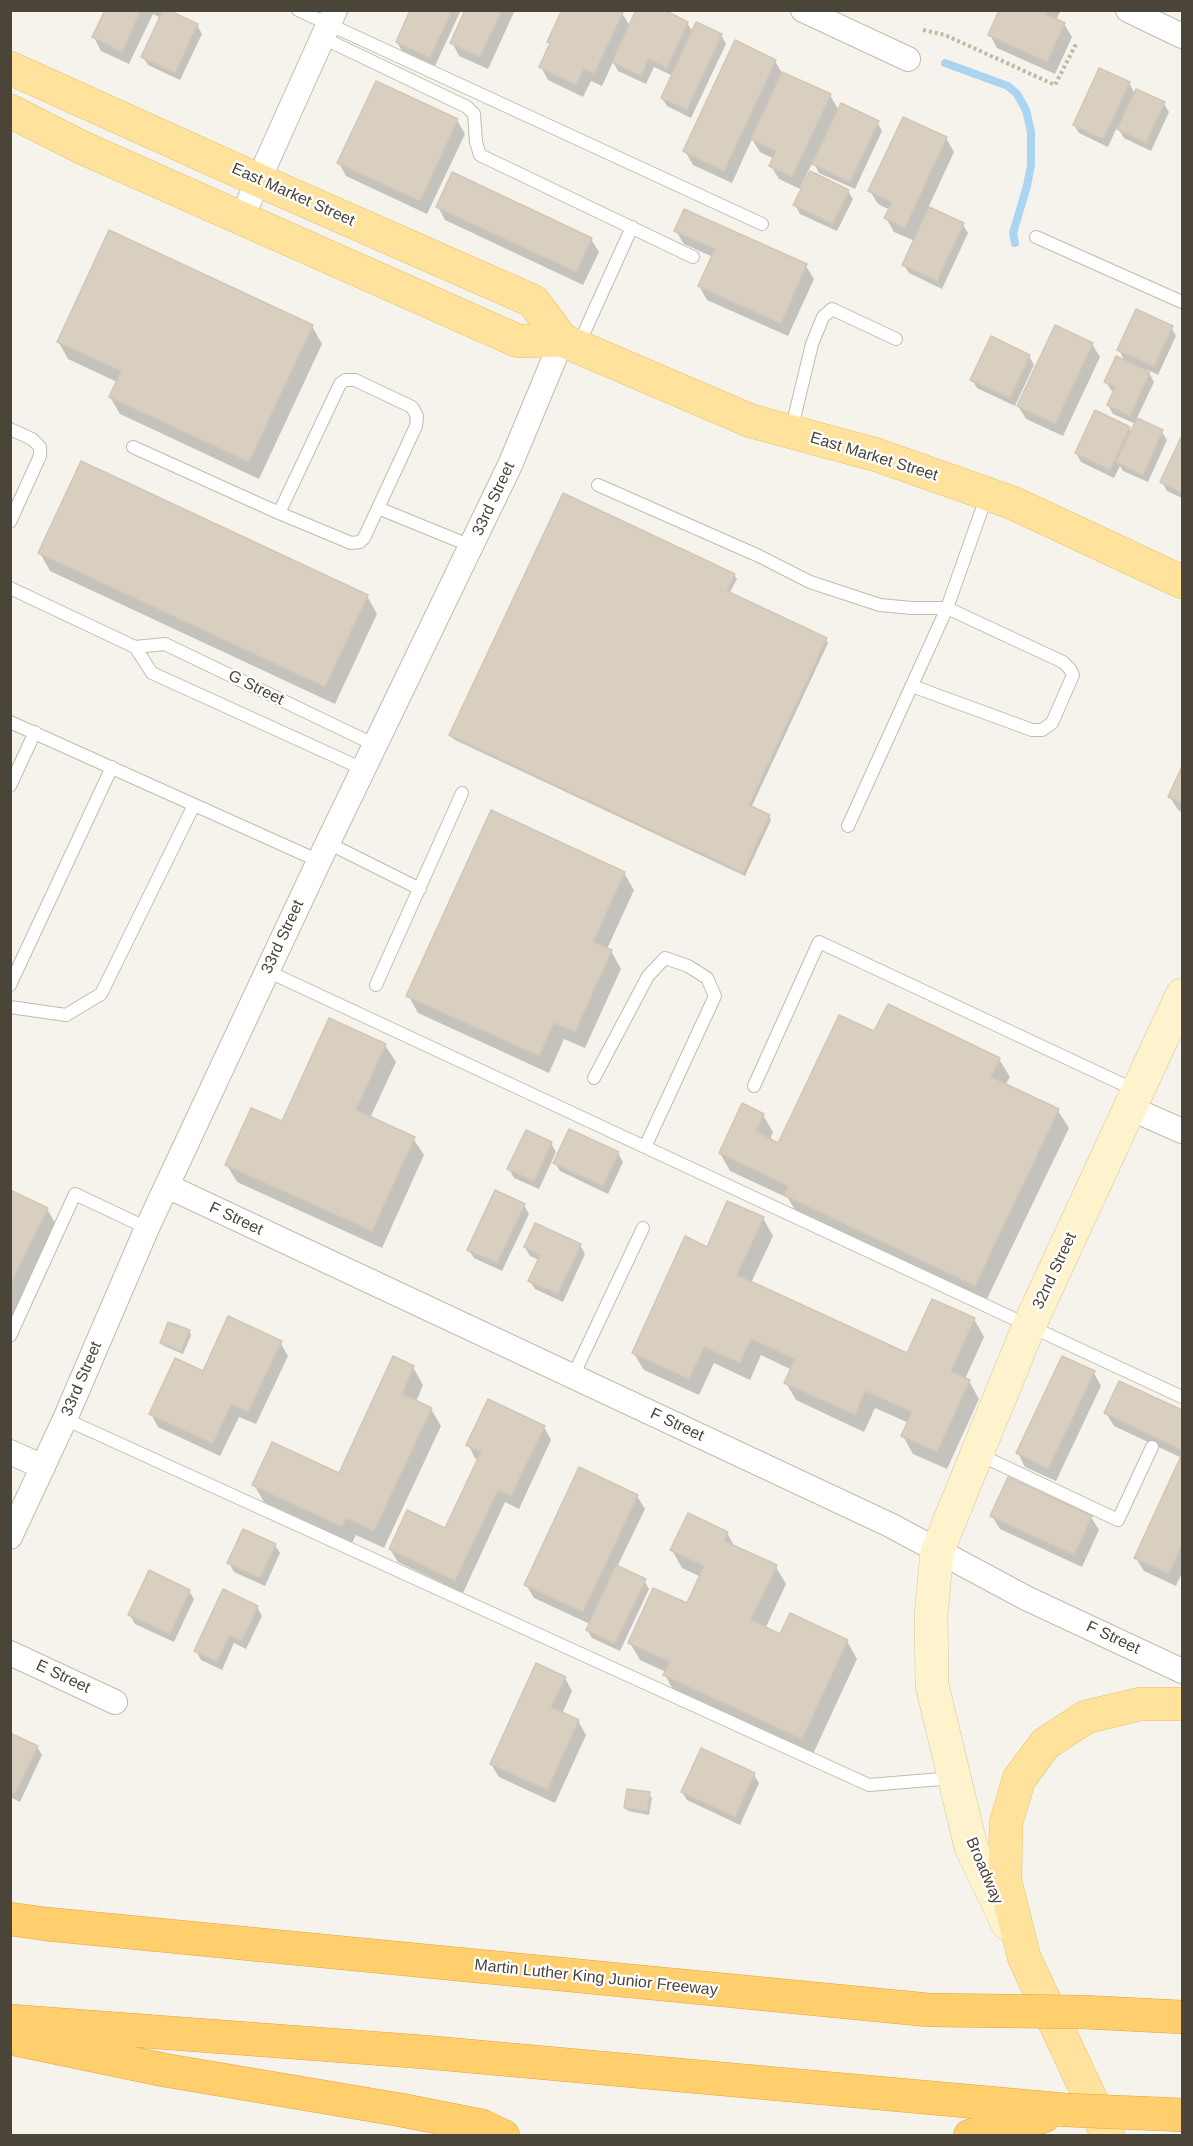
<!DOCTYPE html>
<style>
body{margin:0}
#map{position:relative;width:1193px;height:2146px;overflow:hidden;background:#f6f3ec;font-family:Helvetica,sans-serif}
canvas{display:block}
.frame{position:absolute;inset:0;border:12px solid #4b4439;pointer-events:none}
</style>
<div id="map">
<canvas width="1193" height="2146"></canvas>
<div class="frame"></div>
</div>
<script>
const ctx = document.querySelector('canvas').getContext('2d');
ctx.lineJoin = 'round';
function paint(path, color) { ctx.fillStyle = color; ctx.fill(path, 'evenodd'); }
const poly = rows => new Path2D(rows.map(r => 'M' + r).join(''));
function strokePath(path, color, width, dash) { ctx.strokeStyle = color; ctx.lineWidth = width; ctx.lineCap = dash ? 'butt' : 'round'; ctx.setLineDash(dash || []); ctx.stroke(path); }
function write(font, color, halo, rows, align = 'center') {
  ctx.font = font + ' Helvetica,sans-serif'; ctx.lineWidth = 4.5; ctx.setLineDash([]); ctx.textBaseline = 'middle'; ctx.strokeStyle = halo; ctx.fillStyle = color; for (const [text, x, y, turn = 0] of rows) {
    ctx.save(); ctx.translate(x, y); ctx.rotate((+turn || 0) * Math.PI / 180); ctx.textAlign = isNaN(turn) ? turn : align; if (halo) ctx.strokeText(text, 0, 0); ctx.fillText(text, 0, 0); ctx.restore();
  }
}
const shadow = poly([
 [106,10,165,10,197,25,202,34,180,80,148,65,143,57,161,18,153,14,129,64,101,51,94,37],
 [412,10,461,10,435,66,402,51,397,42],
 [466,10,515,10,488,69,459,56,452,42],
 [560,10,617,10,622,13,630,26,687,23,693,32,721,35,726,44,691,118,667,106,662,98,673,76,654,67,646,84,618,71,613,62,602,86,591,81,583,97,548,80,541,67,551,45,549,42,563,12],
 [1001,10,1061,10,1056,20,1064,24,1072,37,1055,74,997,48,990,35],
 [775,61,782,73,830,95,839,111,877,122,882,131,855,189,819,173,813,161,800,189,779,179,771,166,774,159,760,152,752,139,732,183,693,165,685,151],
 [1129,83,1135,94,1137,91,1164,104,1169,112,1151,151,1124,138,1117,127,1108,147,1079,133,1074,125],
 [457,120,465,134,427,214,346,176,339,163],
 [946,138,954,152,928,208,963,225,968,233,942,289,909,273,904,265,915,241,894,232,886,218,890,210,878,204,870,191],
 [848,191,853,199,837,231,800,214,795,205],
 [438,207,591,239,599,252,583,285,445,220],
 [676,231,806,266,814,279,788,336,707,300,699,286,713,257,684,244],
 [312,326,322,344,259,479,120,414,110,397,117,382,68,359,58,341],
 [1171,327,1176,336,1158,375,1147,369,1154,382,1136,420,1162,432,1167,440,1148,482,1123,471,1120,466,1114,478,1081,462,1076,453,1129,428,1132,432,1136,424,1113,414,1108,405,1114,392,1111,390,1106,382,1126,363,1119,350],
 [1092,344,1100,357,1063,436,1026,419,1018,406],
 [1029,356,1034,365,1015,406,977,388,972,380],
 [1182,438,1182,498,1167,491,1162,482],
 [40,553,367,596,377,614,335,704,50,571],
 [734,575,737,579,729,594,826,639,828,643,751,808,769,816,771,820,745,876,453,739,451,735],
 [1182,770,1182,812,1178,810,1170,797],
 [624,873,634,890,607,949,611,951,621,969,585,1048,564,1039,549,1073,418,1013,408,995],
 [875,1033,999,1059,1010,1077,1005,1085,1058,1111,1069,1128,985,1303,796,1212,788,1198,730,1171,720,1153,763,1115,773,1132,770,1140,779,1145],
 [385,1045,396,1062,370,1118,413,1138,424,1155,382,1248,237,1182,227,1165],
 [551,1143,556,1152,539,1189,514,1178,509,1169],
 [618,1153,623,1162,608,1194,560,1171,555,1163],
 [10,1191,47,1209,57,1226,10,1323],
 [524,1205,529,1214,502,1271,474,1258,469,1250],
 [763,1218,773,1236,751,1283,908,1355,974,1319,984,1337,965,1379,969,1381,979,1399,947,1469,913,1454,903,1436,909,1423,875,1408,864,1432,796,1400,786,1383,792,1370,761,1355,750,1380,714,1363,699,1395,644,1370,633,1352,707,1249],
 [580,1245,585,1254,563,1302,535,1289,530,1281,539,1260,530,1256,525,1247],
 [189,1331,191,1335,183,1354,164,1346,161,1343],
 [280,1342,288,1356,256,1424,239,1417,220,1456,158,1427,151,1414,203,1373],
 [413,1367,423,1385,416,1402,431,1409,441,1426,384,1548,356,1535,352,1543,264,1502,254,1485,339,1475],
 [1094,1373,1101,1386,1056,1481,1025,1467,1018,1453],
 [1120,1383,1182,1412,1182,1573,1176,1586,1144,1571,1136,1558,1182,1458,1114,1426,1106,1413],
 [544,1427,551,1440,519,1509,505,1502,463,1593,398,1562,390,1549,446,1530,479,1460,475,1458,468,1444],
 [637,1496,645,1509,617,1567,644,1580,649,1589,620,1651,592,1638,587,1630,590,1624,534,1598,526,1585],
 [992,1516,1091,1517,1099,1530,1082,1567,1000,1529],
 [727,1533,736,1549,776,1567,786,1584,765,1629,781,1636,847,1641,857,1659,812,1756,675,1693,665,1675,666,1672,640,1660,630,1643,688,1605,701,1577,682,1568,672,1550],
 [275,1545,280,1553,265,1586,234,1572,229,1563],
 [189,1591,194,1599,174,1642,135,1624,130,1615],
 [257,1607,262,1616,246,1649,234,1643,222,1670,201,1660,196,1651],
 [565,1678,572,1691,562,1714,578,1721,586,1735,555,1803,499,1777,491,1764],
 [10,1735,37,1747,42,1755,20,1802,10,1797],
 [702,1750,754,1775,759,1783,740,1825,687,1800,682,1792],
 [649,1794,652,1798,649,1815,628,1811,626,1808]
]);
const stream = poly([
 [945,63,1008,86,1017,94,1026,110,1031,132,1031,165,1027,186,1013,233,1015,243]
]);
const building = poly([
 [105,10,141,10,122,52,92,37,105,10],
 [163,10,168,10,198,24,175,73,141,57,163,10],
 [410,10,452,10,430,58,396,42,410,10],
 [465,10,502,10,480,57,450,43,465,10],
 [562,10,623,12,594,74,584,69,576,85,539,67,550,43,547,42,562,10],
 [636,10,664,10,688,22,667,68,649,59,641,76,612,62,636,10],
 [999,10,1048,10,1046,14,1065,23,1047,62,988,35,999,10],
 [696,22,722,34,687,110,661,98,696,22],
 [735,40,776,60,724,171,683,151,735,40],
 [1099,68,1130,82,1103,139,1073,125,1099,68],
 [782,72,831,94,792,177,769,166,776,151,751,139,782,72],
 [376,81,458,119,420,201,337,163,376,81],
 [1136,89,1165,102,1146,143,1117,129,1136,89],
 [841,103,879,121,850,182,812,164,841,103],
 [903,117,947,137,905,228,884,218,892,202,868,191,903,117],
 [810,171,849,190,833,224,793,205,810,171],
 [452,172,592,238,576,272,436,207,452,172],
 [929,207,964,223,937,281,902,265,929,207],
 [684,209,807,264,781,324,698,286,715,249,674,231,684,209],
 [109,230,313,325,249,462,109,397,121,371,57,342,109,230],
 [1136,309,1173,326,1154,367,1117,350,1136,309],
 [1055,325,1093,343,1055,424,1017,406,1055,325],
 [991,336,1030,355,1010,398,970,380,991,336],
 [1116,356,1150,372,1130,416,1107,405,1115,387,1104,382,1116,356],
 [1095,410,1130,427,1110,470,1075,453,1095,410],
 [1137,418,1163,430,1143,475,1116,462,1137,418],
 [1182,435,1182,493,1160,482,1182,435],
 [81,461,368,595,325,687,38,553,81,461],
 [563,493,735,574,727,591,827,638,749,805,770,815,743,873,449,735,563,493],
 [1182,766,1182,803,1168,797,1182,766],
 [491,810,625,872,593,942,612,950,575,1032,554,1023,539,1056,406,996,491,810],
 [888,1004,1000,1058,991,1077,1059,1109,975,1286,784,1195,788,1186,719,1153,742,1103,764,1114,756,1131,778,1143,839,1015,874,1031,888,1004],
 [329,1018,386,1044,356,1110,415,1137,372,1231,225,1165,251,1108,282,1121,329,1018],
 [569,1129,619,1152,603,1186,553,1163,569,1129],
 [526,1130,552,1142,534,1181,507,1169,526,1130],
 [10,1190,48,1208,10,1285,10,1190],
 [495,1190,525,1204,497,1263,467,1250,495,1190],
 [727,1201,764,1217,737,1275,907,1353,932,1299,975,1318,951,1371,970,1380,937,1452,901,1436,912,1412,865,1391,855,1415,784,1383,795,1359,751,1339,740,1363,704,1347,689,1379,632,1353,685,1236,707,1247,727,1201],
 [535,1223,581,1244,558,1294,528,1281,540,1255,524,1247,535,1223],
 [228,1316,282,1341,248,1412,231,1404,213,1444,149,1414,175,1358,203,1371,228,1316],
 [168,1322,190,1330,181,1351,160,1343,168,1322],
 [393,1356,414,1366,402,1394,432,1408,374,1531,346,1518,342,1527,252,1485,272,1442,339,1473,393,1356],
 [1062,1356,1095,1371,1048,1469,1016,1453,1062,1356],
 [1119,1381,1182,1410,1182,1450,1104,1413,1119,1381],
 [488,1399,545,1426,511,1496,498,1490,455,1581,389,1549,407,1510,445,1528,481,1452,466,1445,488,1399],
 [1182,1454,1182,1544,1169,1574,1134,1558,1182,1454],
 [579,1467,638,1495,583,1612,524,1585,579,1467],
 [1008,1477,1092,1516,1074,1555,990,1516,1008,1477],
 [688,1513,728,1532,724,1541,777,1565,751,1620,780,1634,790,1613,848,1640,802,1739,663,1675,670,1662,628,1643,653,1588,687,1603,704,1566,670,1550,688,1513],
 [243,1529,276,1544,260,1578,227,1563,243,1529],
 [616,1565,646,1579,615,1644,586,1630,616,1565],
 [149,1570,190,1590,170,1634,128,1615,149,1570],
 [223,1589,258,1606,242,1641,229,1636,217,1662,194,1651,223,1589],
 [536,1663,566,1677,551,1707,579,1720,547,1790,490,1764,536,1663],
 [10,1733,38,1746,15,1794,10,1792,10,1733],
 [701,1748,755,1773,735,1817,681,1792,701,1748],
 [627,1789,650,1792,647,1811,624,1808,627,1789]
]);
const path = poly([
 [923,30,945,35,1055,85,1076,44]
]);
const service = poly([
 [298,10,762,224],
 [323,38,467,107,474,114,476,142,480,155,693,257],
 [1036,237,1182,302],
 [578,346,632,227],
 [10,429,32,439,40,447,40,456,10,522],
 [791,431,812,344,823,317,832,309,896,339],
 [133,447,279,513,351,543,360,542,364,538,378,508],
 [598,485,759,556,810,582,880,605,912,608,947,608,1063,662,1070,669,1073,675,1052,723,1042,730,1032,730,912,686],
 [279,513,340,384,345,380,355,380,412,407,417,416,416,426,378,508,471,546],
 [10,588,135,647,152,673,363,769],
 [135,647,165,644,375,745],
 [10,722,319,861],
 [10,786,35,732],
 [848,826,947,608,987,495],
 [328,843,420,889],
 [267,971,1182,1397],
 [10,985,112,767],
 [376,985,462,793],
 [10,1007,66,1015,101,994,194,805],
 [594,1078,648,976,665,958,688,966,707,978,715,996,645,1147],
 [754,1086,819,942,1137,1091],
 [10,1336,75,1194,147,1228],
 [573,1376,643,1228],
 [65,1419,869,1785,953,1778],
 [978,1454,1118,1520,1152,1447]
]);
const minor = poly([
 [803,10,908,59],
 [1128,10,1182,36],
 [241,219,335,10],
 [1130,1108,1182,1131],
 [167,1186,890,1525,1026,1598,1182,1671],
 [10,1452,43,1467],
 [10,1537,65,1419,147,1228,219,1074,319,861,510,465,562,340],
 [10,1653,115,1702]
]);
const secondary = poly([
 [1008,1924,971,1847,932,1685,931,1615,937,1552,1029,1326,1182,995]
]);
const primary = poly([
 [10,68,258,180,533,301,562,340],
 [10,111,83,148,518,341,562,340,751,421,877,455,1013,503,1182,582],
 [1108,2136,1024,1957,1005,1881,1006,1823,1019,1779,1045,1744,1086,1717,1140,1704,1182,1704]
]);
const motorway = poly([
 [10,1919,46,1924,929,2010],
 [1083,2012,1182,2017],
 [10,2021,424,2052,1066,2110],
 [15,2039,164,2070,401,2110,482,2126,503,2136],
 [1161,2114,1182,2115],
 [970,2136,1044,2116]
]);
const motorwayBridge = poly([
 [929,2010,1083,2012],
 [1066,2110,1161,2114]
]);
const streetNames = [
 ["East Market Street",293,195,24],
 ["East Market Street",874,457,17],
 ["33rd Street",494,499,-65],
 ["G Street",256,688,26],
 ["33rd Street",283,937,-65],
 ["F Street",236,1219,25],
 ["32nd Street",1055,1271,-65],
 ["33rd Street",82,1379,-67],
 ["F Street",677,1425,25],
 ["F Street",1113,1638,25],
 ["E Street",63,1677,25],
 ["Broadway",984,1871,67],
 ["Martin Luther King Junior Freeway",596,1978,6]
];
paint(shadow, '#0003');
strokePath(stream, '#a9d4f2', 8);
paint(building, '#d8cfc1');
strokePath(building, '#d3c7b4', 1.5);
strokePath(service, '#c2bbae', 14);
strokePath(minor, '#c2bbae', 26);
strokePath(secondary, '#d6c79b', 34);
strokePath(primary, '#e6c16a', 34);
strokePath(motorway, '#e0a43c', 34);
strokePath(path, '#c4b79f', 4, [3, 3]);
strokePath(service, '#fff', 12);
strokePath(minor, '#fff', 24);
strokePath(secondary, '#fff3cd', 33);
strokePath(primary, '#ffe39c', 33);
strokePath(motorway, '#ffcf6e', 33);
strokePath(motorwayBridge, '#e0a43c', 34, []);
strokePath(motorwayBridge, '#ffcf6e', 33);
write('16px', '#4b4439', '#fff', streetNames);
</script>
